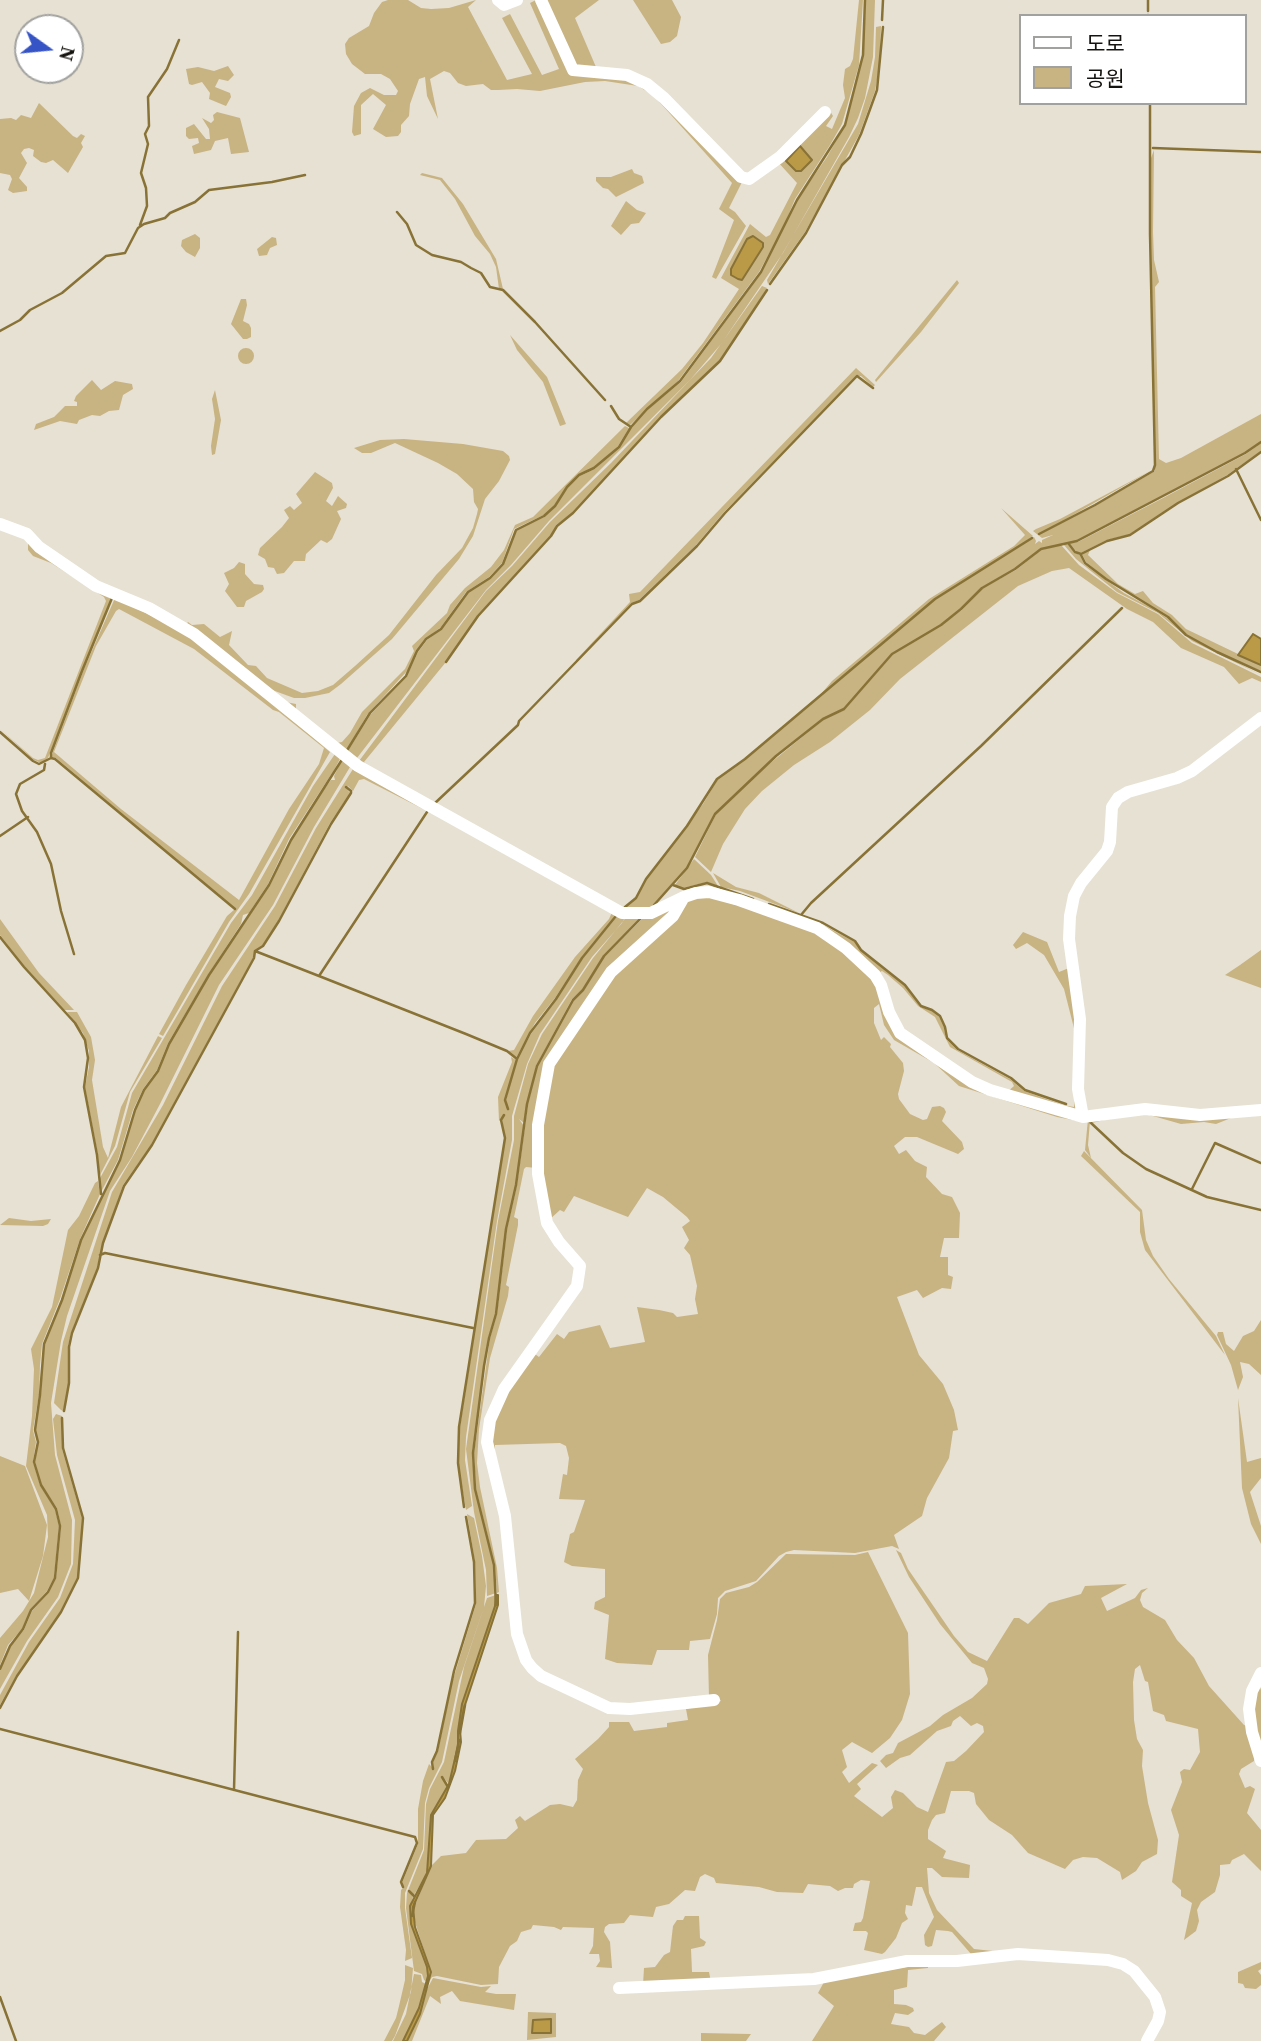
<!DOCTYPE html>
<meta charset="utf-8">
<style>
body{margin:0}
#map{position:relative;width:1261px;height:2041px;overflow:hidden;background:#e7e1d3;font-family:"Source Serif 4","Noto Sans KR",serif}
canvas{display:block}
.legend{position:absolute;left:1019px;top:14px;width:228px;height:91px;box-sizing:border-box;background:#fff;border:2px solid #a1a19f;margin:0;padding:9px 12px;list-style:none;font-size:21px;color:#15130f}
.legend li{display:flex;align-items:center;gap:14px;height:35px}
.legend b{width:35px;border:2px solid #a1a19f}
.north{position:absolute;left:14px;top:14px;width:70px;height:70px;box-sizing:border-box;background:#fff;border:2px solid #a1a19f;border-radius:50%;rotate:105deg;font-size:19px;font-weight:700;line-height:28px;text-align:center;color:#15130f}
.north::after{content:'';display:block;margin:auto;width:24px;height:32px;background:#3654c5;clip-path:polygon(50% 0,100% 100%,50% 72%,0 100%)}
</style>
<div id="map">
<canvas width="1261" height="2041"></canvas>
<ul class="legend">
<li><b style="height:9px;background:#fff"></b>도로</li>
<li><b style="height:19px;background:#c8b383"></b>공원</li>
</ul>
<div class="north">N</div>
</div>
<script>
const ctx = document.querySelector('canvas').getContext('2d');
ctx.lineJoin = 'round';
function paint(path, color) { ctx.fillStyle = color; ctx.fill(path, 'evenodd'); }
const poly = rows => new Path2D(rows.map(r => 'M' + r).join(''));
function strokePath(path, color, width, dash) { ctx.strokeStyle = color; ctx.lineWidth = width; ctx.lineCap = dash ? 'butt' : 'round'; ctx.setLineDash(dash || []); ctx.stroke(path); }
const green = poly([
 [388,0,408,0,421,8,431,9,449,8,476,0,468,7,507,80,532,74,502,18,510,14,542,75,559,69,530,3,536,0,568,71,614,77,646,86,742,182,729,208,735,212,746,226,716,279,712,277,734,220,719,209,732,183,654,96,638,86,605,81,585,82,540,91,517,89,498,90,491,90,483,84,466,86,458,83,450,73,444,71,430,79,438,119,427,96,425,77,419,79,410,104,409,116,401,125,401,132,398,136,386,137,373,129,386,105,373,94,361,105,361,134,354,136,352,132,354,106,361,93,370,88,384,95,396,95,398,91,390,79,381,74,365,74,352,64,346,54,345,44,349,38,369,26,374,13,382,2],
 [546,0,599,0,575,18,596,67,575,65],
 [633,0,672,0,681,17,677,36,670,42,661,44],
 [859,0,863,0,859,65,842,124,830,145,795,199,783,228,759,272,678,381,630,425,626,423,682,369,703,343,739,289,721,278,750,224,766,237,770,235,797,183,777,161,830,111,833,116,826,126,832,129,845,98,843,85,845,69,850,66,853,59],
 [866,0,875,0,873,57,865,98,858,118,849,137,783,253,721,344,690,380,549,521,511,565,486,590,357,758,346,754,371,714,407,676,418,652,427,640,442,629,468,592,490,579,503,564,516,530,544,517,555,507,567,488,580,476,595,469,619,447,631,427,648,409,681,382,762,272,797,200,827,157,845,125,863,55],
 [881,26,880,64,875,91,859,135,805,232,768,284,767,280,858,124,871,81,875,57,876,27],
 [228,66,234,75,228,81,219,79,215,87,230,93,231,97,226,106,209,99,210,93,202,82,192,85,189,84,186,69,198,67,214,71],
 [39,103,73,136,77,138,81,134,85,136,81,143,83,147,68,173,53,160,46,163,41,162,33,156,34,150,29,148,24,149,21,153,27,163,19,178,27,187,27,191,13,193,8,190,12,179,10,175,0,173,0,119,11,118,16,120,21,115,31,118],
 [217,112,240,118,249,152,231,154,228,138,215,141,211,150,194,154,192,146,199,143,198,138,189,139,186,136,186,128,194,124,206,139,210,139,209,129,202,118,211,123,214,120,213,115],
 [1154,150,1153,232,1154,260,1159,282,1155,287,1159,459,1166,463,1181,458,1261,414,1261,441,1245,453,1077,541,1041,549,1015,569,982,587,961,609,941,625,891,654,844,709,823,719,776,755,757,774,823,720,844,710,892,655,941,625,962,610,983,588,1016,570,1041,550,1061,545,1079,565,1117,593,1158,614,1192,643,1261,677,1261,682,1252,678,1239,684,1224,667,1181,648,1153,622,1127,609,1069,568,1052,571,1018,586,900,679,870,710,830,742,794,765,762,791,745,809,723,844,711,872,695,857,716,814,755,777,715,814,687,868,647,912,623,909,636,898,646,879,703,804,718,779,758,748,821,694,832,681,929,599,1014,546,1025,535,1001,508,1033,536,1009,553,1034,537,1036,541,1035,544,1039,541,1042,543,1042,540,1053,535,1042,538,1033,531,1036,529,1060,519,1150,471,1040,534,1095,506,1155,471,1151,232,1151,158],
 [632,169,634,173,642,176,644,183,616,197,608,189,603,188,596,181,596,177,611,177],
 [422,173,442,178,463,204,496,259,503,289,499,289,496,267,490,254,475,236,455,199,440,180,420,175],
 [626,201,637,210,646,213,639,223,631,224,621,235,611,226],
 [195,234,200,238,200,248,195,257,186,252,181,246,182,240],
 [272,237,276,238,277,245,270,248,267,255,259,256,257,249],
 [957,280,959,283,921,332,876,382,875,380],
 [762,286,767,288,720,361,661,416,573,513,556,525,551,536,478,616,446,662,364,762,365,764,359,761,486,591,512,566,550,522,611,463,711,358],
 [241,299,246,299,247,305,243,321,249,324,251,328,251,337,247,339,243,339,231,324],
 [510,335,547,377,566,424,560,426,543,382,517,350],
 '238 356a8 8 0 1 1 16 0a8 8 0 1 1-16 0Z',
 [856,368,875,385,873,387,861,376,857,376,724,512,696,545,639,600,632,603,576,663,576,660,630,602,629,594,640,592],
 [92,380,101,390,115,381,132,384,133,389,123,395,119,410,109,411,100,416,92,415,79,420,77,424,60,421,34,430,36,424,54,417,65,406,77,406,77,402,74,401,76,396],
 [215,390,221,420,215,454,212,455,211,446,215,419,212,399],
 [625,426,629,428,618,446,594,468,579,474,566,487,554,506,546,514,514,529,502,563,489,577,466,592,441,627,423,641,408,670,367,715,345,753,281,701,296,704,296,710,329,739,337,743,342,742,350,733,362,712,405,669,414,651,412,646,447,613,450,605,465,588,491,567,504,550,515,525,533,517],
 [404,439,463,444,503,451,509,456,510,460,499,481,485,499,473,536,459,559,392,639,341,684,329,693,305,698,294,698,264,687,185,626,188,622,192,625,204,624,220,637,232,631,229,645,248,665,256,666,267,678,302,693,318,691,333,685,355,666,389,635,436,575,462,548,473,528,477,514,478,509,474,502,473,489,457,474,438,463,395,443,371,453,362,453,354,448,380,440],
 [1261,443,1261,451,1227,475,1178,503,1130,534,1107,540,1081,553,1078,553,1069,543,1078,542,1165,497,1246,454],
 [315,472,332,483,333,488,326,501,332,506,338,496,347,504,346,508,337,511,341,519,332,539,327,543,321,540,306,554,305,561,294,561,284,573,277,574,274,568,268,567,265,559,258,555,260,548,282,527,289,518,284,510,290,506,294,510,302,503,296,494],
 [28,539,112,596,48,758,41,763,34,760,0,729,33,758,38,760,45,758,106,601,104,597,51,563,33,556,28,550],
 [1067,544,1075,553,1080,555,1084,564,1106,580,1124,593,1148,606,1167,618,1186,636,1261,675,1192,641,1158,613,1117,592,1076,559,1064,545],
 [1097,546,1090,550,1088,555,1118,584,1135,594,1143,591,1153,603,1172,615,1186,629,1261,665,1261,671,1217,652,1187,635,1168,617,1107,579,1086,562,1082,554],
 [239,562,245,564,245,574,254,584,263,585,264,589,262,592,246,601,244,607,237,607,225,591,229,584,224,573,234,568],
 [115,598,194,637,330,752,249,894,229,922,163,1036,159,1034,186,985,227,916,235,909,56,758,51,757,84,669],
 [119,609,194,649,273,710,279,712,324,748,319,764,289,809,239,900,121,809,54,752,96,646,116,611],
 [335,754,341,757,334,770,289,839,268,884,249,913,243,915,241,924,208,975,168,1043,157,1070,143,1089,133,1110,118,1160,101,1192,99,1180,117,1147,132,1093,231,923,252,895,313,786],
 [343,758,350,767,314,827,273,905,219,985,160,1104,132,1157,110,1191,67,1316,61,1341,51,1403,55,1455,72,1520,71,1564,58,1597,27,1641,0,1689,0,1671,10,1646,24,1630,32,1611,49,1592,56,1578,61,1526,57,1508,41,1484,35,1462,38,1442,35,1430,41,1395,44,1344,62,1300,81,1240,120,1160,135,1110,144,1090,159,1071,169,1044,209,976,270,885,291,840,316,800,331,780,335,780,334,776],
 [353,769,425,810,364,779,359,780,353,791,348,786,346,788,350,793,330,823,278,921,262,946,255,951,253,958,151,1145,123,1185,103,1243,97,1268,71,1333,68,1346,69,1384,63,1411,61,1410,54,1403,63,1342,112,1192,163,1105,222,986,275,906,316,828],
 [694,859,711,875,718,886,707,882,683,888,675,885],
 [713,873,736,887,759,893,799,913,740,891,721,887],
 [721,889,813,920,855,942,860,950,904,985,921,1007,932,1011,939,1017,944,1027,946,1039,957,1050,1010,1079,1024,1091,1063,1105,1074,1107,1076,1036,1064,989,1044,955,1027,943,1016,949,1013,945,1023,932,1047,942,1059,972,1069,968,1076,1004,1081,1115,1006,1093,1014,1086,1012,1082,950,1047,935,1017,918,1006,903,988,888,975,882,971,876,974,847,947],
 [700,894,817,930,875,978,891,1021,969,1082,1083,1122,1057,1117,959,1086,934,1063,894,1040,884,1025,879,1004,874,1008,874,1023,881,1040,884,1037,891,1044,890,1047,903,1063,904,1071,898,1094,899,1099,910,1114,923,1120,927,1119,932,1107,940,1106,944,1108,946,1112,942,1121,962,1142,964,1149,958,1154,917,1137,905,1137,894,1146,899,1154,906,1150,915,1161,927,1167,926,1177,942,1194,952,1197,960,1213,959,1238,944,1238,940,1257,948,1257,948,1275,953,1277,951,1289,942,1288,923,1298,917,1290,897,1297,919,1355,943,1384,954,1410,958,1430,953,1431,949,1458,927,1498,922,1516,894,1535,899,1549,892,1546,855,1553,794,1550,786,1552,779,1556,756,1581,725,1591,718,1598,717,1614,710,1639,690,1641,689,1650,657,1650,652,1665,617,1663,605,1659,609,1615,594,1609,595,1602,605,1597,605,1569,572,1566,564,1562,570,1534,574,1532,585,1500,559,1499,563,1474,567,1475,569,1458,566,1446,560,1443,495,1445,495,1452,489,1441,491,1422,532,1352,539,1357,557,1334,564,1339,569,1332,600,1325,610,1348,645,1342,637,1307,659,1310,673,1313,677,1317,698,1314,695,1299,697,1286,690,1255,684,1248,689,1240,682,1227,690,1221,687,1217,663,1197,647,1188,628,1217,574,1196,564,1212,560,1210,549,1220,541,1167,547,1077,613,974,684,898],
 [680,902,617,964,555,1049,537,1168,526,1167,524,1169,516,1208,514,1217,518,1219,518,1225,506,1285,509,1287,508,1296,490,1358,479,1429,477,1463,480,1487,497,1568,499,1592,497,1593,495,1565,476,1489,474,1453,490,1338,497,1314,507,1229,517,1185,528,1104,537,1066,573,1000,584,990,604,957,647,914],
 [613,910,618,913,581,958,555,998,535,1023,516,1058,508,1051,514,1050,533,1016,575,957,609,919],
 [620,913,625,917,622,923,592,957,540,1034,527,1064,512,1116,512,1140,497,1221,466,1437,465,1460,472,1506,466,1510,458,1463,460,1427,505,1138,502,1120,505,1114,499,1121,498,1097,512,1062,511,1057,516,1060,505,1101,508,1109,506,1100,517,1059,531,1034,557,999,583,958],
 [628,915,644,915,603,956,583,989,572,999,536,1066,524,1123,519,1119,524,1126,522,1142,516,1185,506,1229,496,1314,488,1338,484,1366,472,1453,475,1489,494,1565,496,1593,487,1596,486,1570,474,1512,466,1449,498,1221,514,1140,514,1116,528,1064,542,1034,593,958],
 [0,919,39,973,74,1010,64,1010,25,967,0,935],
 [1261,950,1261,988,1225,975,1240,965],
 [67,1012,77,1012,91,1037,95,1060,92,1080,103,1147,108,1158,121,1107,158,1036,162,1038,130,1092,115,1146,99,1177,98,1155,85,1087,89,1067,89,1051,83,1033],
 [1146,1110,1211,1117,1261,1112,1261,1114,1236,1116,1216,1124,1204,1122,1181,1124,1146,1114,1119,1116,1092,1123,1090,1121,1088,1145,1091,1158,1085,1150,1088,1119,1115,1113],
 [1084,1151,1142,1210,1146,1240,1153,1256,1169,1279,1216,1336,1225,1355,1145,1250,1140,1232,1140,1212,1081,1156],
 [98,1181,100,1194,80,1239,60,1299,42,1344,40,1365,39,1395,33,1430,36,1442,33,1462,40,1485,55,1509,59,1526,54,1578,47,1591,30,1610,22,1629,8,1645,0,1665,0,1638,23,1611,34,1593,48,1537,47,1515,26,1466,32,1416,34,1369,31,1349,52,1307,68,1230,79,1216,95,1183],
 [9,1218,31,1221,51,1219,48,1224,43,1226,0,1225],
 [1261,1320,1261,1375,1249,1364,1240,1362,1243,1377,1238,1390,1231,1365,1217,1335,1218,1332,1223,1332,1226,1344,1234,1351,1243,1336,1254,1331],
 [1238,1398,1247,1462,1261,1458,1261,1478,1250,1492,1261,1526,1261,1544,1251,1524,1242,1488],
 [56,1414,62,1416,62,1449,82,1518,80,1563,77,1578,60,1612,16,1676,0,1705,0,1695,29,1642,60,1598,73,1564,75,1520,57,1455,53,1419],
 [0,1456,25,1466,47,1525,43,1556,29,1601,18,1589,0,1593],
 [467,1514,474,1518,482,1556,486,1586,484,1607,459,1681,442,1762,429,1788,425,1803,423,1849,405,1893,405,1908,412,1958,405,1961,406,1950,400,1907,401,1890,403,1888,402,1883,418,1844,418,1809,423,1781,429,1764,434,1769,433,1762,438,1751,452,1683,476,1604,475,1562],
 [896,1550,901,1553,908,1569,954,1636,968,1652,987,1661,1014,1618,1019,1618,1028,1624,1049,1603,1081,1594,1085,1586,1127,1584,1101,1598,1107,1611,1135,1598,1141,1590,1148,1588,1142,1593,1140,1600,1143,1607,1165,1620,1177,1640,1194,1658,1209,1686,1244,1725,1248,1726,1255,1752,1254,1761,1241,1769,1239,1774,1245,1788,1250,1786,1255,1789,1247,1813,1261,1830,1261,1871,1244,1854,1232,1860,1230,1864,1220,1865,1220,1875,1215,1892,1201,1902,1197,1910,1199,1921,1196,1931,1184,1940,1192,1903,1181,1896,1181,1890,1172,1882,1179,1835,1171,1810,1182,1782,1180,1772,1184,1769,1190,1770,1200,1752,1198,1729,1166,1721,1164,1715,1153,1711,1148,1682,1145,1681,1140,1665,1135,1669,1133,1682,1134,1720,1137,1739,1143,1750,1142,1766,1148,1803,1158,1840,1157,1854,1142,1862,1136,1871,1122,1880,1120,1872,1097,1858,1083,1857,1073,1860,1065,1869,1028,1853,1012,1835,989,1820,976,1804,974,1793,969,1791,951,1791,945,1813,936,1815,932,1820,928,1830,928,1839,946,1851,943,1858,970,1865,969,1878,942,1877,932,1868,927,1868,929,1893,937,1910,974,1949,1002,1952,971,1954,952,1932,948,1931,936,1930,932,1946,928,1947,925,1945,924,1935,934,1917,922,1887,916,1887,912,1906,906,1905,905,1913,908,1919,902,1923,896,1938,885,1952,882,1954,864,1950,868,1933,866,1931,853,1931,855,1923,861,1922,863,1918,870,1881,861,1880,854,1884,853,1888,845,1888,838,1891,830,1886,808,1884,803,1893,777,1892,759,1887,716,1883,714,1878,705,1874,700,1877,695,1891,685,1890,669,1904,656,1907,653,1917,630,1915,624,1923,609,1924,605,1927,604,1932,610,1942,612,1968,596,1967,600,1961,599,1954,589,1954,593,1946,594,1928,563,1927,561,1930,554,1927,533,1925,531,1929,521,1932,517,1941,510,1946,499,1967,498,1984,481,1985,437,1976,432,1977,429,1982,431,1972,412,1913,431,1866,441,1856,466,1853,476,1840,506,1839,518,1828,515,1820,520,1816,525,1821,550,1805,560,1804,573,1807,577,1800,578,1780,583,1769,575,1759,598,1739,609,1727,609,1722,629,1722,634,1731,667,1727,667,1723,688,1720,686,1709,721,1701,718,1697,709,1698,708,1655,717,1620,720,1599,726,1593,749,1587,757,1582,786,1554,855,1555,868,1552,908,1633,910,1694,902,1720,890,1738,872,1753,852,1742,842,1750,847,1767,842,1772,849,1783,872,1763,878,1765,857,1784,861,1789,854,1796,882,1817,893,1808,891,1797,895,1790,903,1793,917,1807,928,1812,946,1762,954,1761,966,1751,984,1732,983,1726,977,1723,971,1726,960,1716,953,1721,951,1726,937,1731,910,1755,900,1758,886,1768,880,1761,886,1755,893,1753,898,1743,930,1726,943,1715,972,1698,987,1684,988,1679,984,1668,972,1663,940,1624,909,1577],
 [496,1595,495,1606,465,1695,458,1731,458,1746,449,1784,442,1776,447,1788,431,1815,427,1873,414,1895,409,1891,413,1897,410,1906,410,1920,427,1967,427,1982,424,1980,422,1974,414,1971,406,1908,407,1893,424,1850,426,1804,430,1789,444,1762,464,1667,487,1598],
 [1258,1682,1261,1690,1261,1758,1251,1718],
 [685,1916,699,1916,700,1938,706,1942,704,1946,691,1949,692,1972,709,1972,711,1982,643,1985,644,1968,655,1967,664,1955,670,1952,673,1926,677,1920,683,1920],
 [1261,1962,1261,1969,1258,1971,1261,1975,1261,1985,1256,1989,1245,1988,1243,1984,1238,1983,1238,1972],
 [928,1963,928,1968,908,1970,907,1987,894,1990,894,2004,906,2005,913,2008,914,2011,908,2015,895,2013,891,2024,909,2027,914,2033,925,2035,942,2022,946,2027,934,2041,812,2041,834,2006,818,1993,824,1982],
 [405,1965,413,1968,411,1992,395,2036,392,2041,384,2041,396,2018,399,2006,405,1980],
 [414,1974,421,1975,422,1982,426,1984,419,2008,403,2041,393,2041,406,2014],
 [433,1978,481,1987,491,1986,485,1992,496,1994,516,1994,514,2010,460,2001,452,1991,440,1997,441,2004,430,1996,412,2041,407,2041,420,2014,425,1993],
 [528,2012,556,2013,556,2037,527,2040],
 [701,2033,750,2034,751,2034,746,2041,701,2041]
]);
const water = poly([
 [800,146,812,160,801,171,796,171,786,161,800,146],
 [753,236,763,243,763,247,742,280,738,279,731,275,731,269,747,239,753,236],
 [1253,634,1261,639,1261,665,1238,655,1253,634],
 [496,1595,498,1595,498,1605,464,1708,460,1730,461,1742,455,1771,445,1798,433,1815,431,1866,413,1907,415,1927,431,1972,420,2014,407,2041,403,2041,419,2008,428,1976,427,1967,411,1924,410,1906,427,1873,431,1815,449,1784,458,1746,458,1731,462,1704,495,1606,496,1595],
 [551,2019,551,2033,532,2033,533,2020,551,2019]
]);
const stream = poly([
 [1148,11,1148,0],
 [1148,16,1148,15],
 [882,20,883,0],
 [1153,148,1261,152],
 [397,212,407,224,416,245,432,255,461,262,471,268,481,273,490,287,503,290,535,322,605,400],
 [140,225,147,206,146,188,141,173,148,144,145,134,149,126,148,97,167,69,179,40],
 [770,284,806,233,842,165,850,157,861,134,877,90,883,27],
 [0,331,20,320,30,310,62,293,106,256,125,253,138,228,144,224,165,218,170,213,195,202,209,190,272,182,305,175],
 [611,406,619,419,631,427],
 [1236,469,1261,520],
 [1039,534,1095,505,1153,471,1155,465,1150,234,1150,103],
 [1068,543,1075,552,1081,554,1107,541,1130,535,1178,503,1228,476,1261,452],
 [1081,555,1085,563,1106,579,1168,617,1186,635,1217,652,1261,672],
 [446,662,478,616,551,536,557,526,573,513,661,417,720,361,767,290],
 [0,732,33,761,39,764,51,758,55,759,235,909],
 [346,752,370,713,406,676,417,651,426,639,441,629,468,592,490,578,503,564,516,530,544,516,555,506,567,487,579,475,594,468,619,447,631,427,647,409,680,381,761,272,797,200,845,125,863,55,865,0],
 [51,758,51,753,82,671,112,598],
 [45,764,44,770,20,784,16,794,22,811,37,832,51,864,61,911,74,954],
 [434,804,518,725,519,721,632,604,640,601,697,546,725,513,857,376,873,388],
 [427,812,319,976,466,1034,507,1051,517,1059],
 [0,836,28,817],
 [673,885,684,889,707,883,753,899],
 [769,904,823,923,855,941,861,950,905,985,921,1006,932,1010,940,1016,945,1027,947,1038,958,1049,1011,1078,1025,1090,1066,1104],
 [654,905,687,868,715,814,776,756,823,719,844,709,892,654,941,625,961,609,982,588,1015,569,1041,549,1077,541,1245,453,1261,442],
 [625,907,636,898,646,879,687,826,717,779,745,759,935,599,1032,538],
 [801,915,811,903,981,746,1122,608],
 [0,937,24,967,75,1023,85,1040,88,1058,84,1087,97,1155,101,1194],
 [319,976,255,951,263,946,279,921,331,824,351,793,351,791,346,787],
 [508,1109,505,1100,517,1059,530,1033,556,999,582,958,616,916],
 [1090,1122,1123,1153,1146,1169,1207,1197,1261,1210],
 [1192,1189,1215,1143,1261,1163],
 [100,1255,105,1253,473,1328],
 [64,1411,69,1383,69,1347,72,1333,98,1268,103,1243,124,1186,152,1145,254,958,255,951],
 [464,1507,458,1463,459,1427,505,1138,501,1120,504,1115],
 [496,1605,494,1565,475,1489,473,1453,484,1366,489,1338,496,1314,506,1229,516,1185,527,1104,537,1066,573,1000,583,990,604,956,642,917],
 [0,1669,10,1646,23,1629,31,1610,48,1592,55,1578,60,1526,56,1509,41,1485,34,1462,38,1442,35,1430,40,1395,44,1344,62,1300,81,1240,120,1160,135,1110,144,1090,158,1071,169,1044,209,975,269,885,291,840,343,758],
 [0,1708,17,1676,61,1612,78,1578,83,1518,63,1448,62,1418],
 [0,1729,415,1837,417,1843,401,1882,403,1887],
 [460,1733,465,1705],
 [455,1761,459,1740],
 [433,1769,432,1762,437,1751,454,1671,475,1603,474,1562,466,1517],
 [442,1777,448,1787],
 [234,1790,238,1632],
 [409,1891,414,1896],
 [412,1916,415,1902],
 [0,1997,16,2041]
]);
const minor = poly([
 [498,0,504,5,517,0],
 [541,0,573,70,627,75,647,84,664,98,741,177,749,179,780,157,825,112],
 [0,524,27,534,39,547,96,586,149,608,194,634,358,766,622,913,651,913,684,897,696,893,709,892,739,900,817,928,846,948,875,975,881,985,889,1012,900,1033,972,1082,990,1090,1083,1117,1145,1109,1200,1115,1261,1110],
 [684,897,673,916,611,972,549,1064,538,1125,538,1174,547,1223,559,1242,580,1266,577,1286,504,1389,490,1420,487,1442,505,1516,517,1634,526,1660,532,1668,541,1676,609,1708,630,1709,714,1700],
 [1083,1117,1078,1089,1080,1019,1069,939,1070,916,1074,896,1081,883,1107,851,1110,842,1112,807,1118,798,1128,792,1177,778,1192,771,1261,718],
 [1261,1673,1252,1691,1249,1709,1252,1732,1261,1761],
 [619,1988,814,1979,907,1961,957,1961,1018,1954,1108,1960,1123,1964,1134,1971,1155,1997,1160,2012,1158,2021,1147,2041]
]);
paint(green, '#c8b383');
paint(water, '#ba9a47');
strokePath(water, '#887236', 2);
strokePath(stream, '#887236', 2.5);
strokePath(minor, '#fff', 12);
</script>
